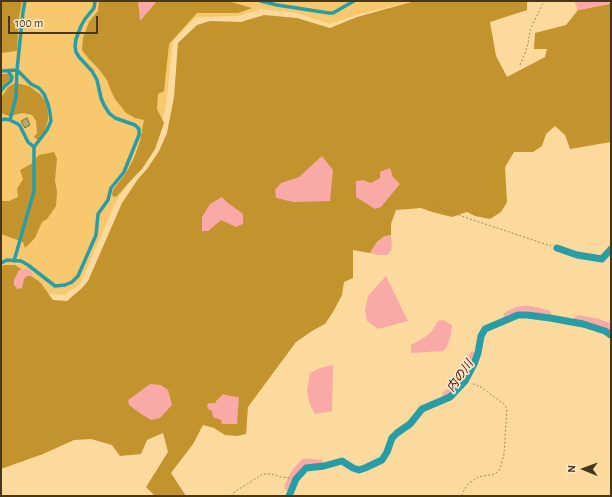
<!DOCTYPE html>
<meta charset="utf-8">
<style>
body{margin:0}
#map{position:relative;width:612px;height:497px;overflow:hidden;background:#fcda9d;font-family:"Alegreya Sans",sans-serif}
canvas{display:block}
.frame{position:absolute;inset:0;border:2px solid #45381f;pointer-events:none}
.north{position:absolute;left:564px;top:449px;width:40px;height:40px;-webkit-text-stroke:3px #fee9c5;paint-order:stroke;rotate:271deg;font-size:11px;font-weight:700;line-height:16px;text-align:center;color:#45381f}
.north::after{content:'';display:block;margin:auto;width:14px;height:18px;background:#45381f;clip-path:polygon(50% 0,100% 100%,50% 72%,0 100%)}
.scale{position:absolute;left:8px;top:16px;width:90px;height:18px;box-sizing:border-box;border:2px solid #45381f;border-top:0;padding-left:5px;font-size:12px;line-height:14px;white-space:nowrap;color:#45381f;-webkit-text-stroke:3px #fee9c5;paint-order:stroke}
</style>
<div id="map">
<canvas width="612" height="497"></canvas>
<div class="frame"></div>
<div class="north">N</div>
<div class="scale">100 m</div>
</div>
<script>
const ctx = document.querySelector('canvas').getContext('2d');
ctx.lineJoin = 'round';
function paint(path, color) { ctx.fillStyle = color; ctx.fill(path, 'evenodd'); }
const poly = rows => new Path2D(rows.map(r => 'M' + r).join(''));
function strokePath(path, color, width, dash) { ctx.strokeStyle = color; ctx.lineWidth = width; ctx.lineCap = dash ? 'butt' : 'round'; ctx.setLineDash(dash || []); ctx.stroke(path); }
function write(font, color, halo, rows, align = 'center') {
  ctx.font = font + ' "Alegreya Sans","Noto Sans JP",sans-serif'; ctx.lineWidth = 3.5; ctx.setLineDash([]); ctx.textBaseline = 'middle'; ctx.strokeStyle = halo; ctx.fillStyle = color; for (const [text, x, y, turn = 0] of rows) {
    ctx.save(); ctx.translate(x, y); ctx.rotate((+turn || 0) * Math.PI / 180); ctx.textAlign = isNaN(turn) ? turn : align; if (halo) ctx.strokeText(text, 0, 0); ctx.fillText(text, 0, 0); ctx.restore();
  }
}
const green = poly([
 [1,1,414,1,356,15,330,24,297,13,262,9,238,16,196,17,173,41,167,97,165,111,158,135,116,202,80,284,65,295,29,292,1,298]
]);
const forest = poly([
 [1,1,22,1,19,18,17,51,1,53],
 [99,1,228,1,252,8,238,13,197,13,169,44,164,91,158,94,157,109,164,123,155,149,142,169,135,176,117,196,114,197,112,195,113,190,126,173,134,158,140,141,144,120,135,118,126,113,115,99,111,91,107,80,98,68,88,58,82,50,83,38,89,22,98,11],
 [415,1,527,1,527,10,490,22,496,56,507,77,545,57,547,49,534,49,535,33,566,25,578,10,609,4,611,1,611,142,570,149,565,135,555,126,546,134,542,146,533,152,514,152,505,167,507,202,501,212,490,219,475,216,467,212,452,217,432,212,421,208,396,210,391,224,391,235,383,237,377,242,370,253,353,250,353,278,344,282,342,295,333,312,325,324,312,331,296,342,248,407,246,434,237,436,225,435,214,428,203,425,193,444,171,473,186,496,155,496,146,487,168,452,163,433,147,440,141,454,120,456,112,445,91,439,74,440,43,454,1,469,1,266,5,265,15,265,40,282,53,300,67,301,82,288,88,281,122,203,138,179,147,169,159,151,167,133,174,97,178,43,197,25,210,21,241,22,264,15,297,18,330,28,357,17],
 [1,74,8,74,11,79,1,87],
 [15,83,29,86,41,95,46,103,48,114,48,120,45,130,39,139,36,139,34,137,37,133,36,121,32,115,23,113,9,116,6,115,1,113,1,98,8,87],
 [54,152,57,159,55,180,57,192,56,206,47,219,42,222,35,238,25,248,23,242,1,234,1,201,9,201,18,197,17,189,23,179,20,170,31,164,39,155]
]);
const water = poly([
 [138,1,157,1,140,21],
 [574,1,610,1,609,4,578,10],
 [322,156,333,170,330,201,293,202,276,198,275,190,281,183,299,177],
 [390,168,393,177,400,184,381,207,375,209,356,197,356,181,363,180,371,183,380,178,380,172],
 [222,197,228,203,243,214,243,224,236,227,221,220,208,231,202,231,202,217,210,204],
 [391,235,392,249,387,255,379,255,370,253,377,242,383,237],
 [23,269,29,269,33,274,32,276,27,276,24,279,22,288,17,289,14,285,14,280,19,270],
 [386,276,408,321,378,329,367,321,365,310,368,296],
 [443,320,452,325,451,334,447,347,443,351,411,353,411,345,425,337,432,331,438,321],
 [333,365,332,411,315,414,310,405,307,391,310,373,320,368],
 [150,384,161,385,168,390,172,405,160,418,151,420,141,414,129,405,128,400],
 [223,394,230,396,239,397,237,424,222,424,221,420,213,417,212,411,208,409,207,405,209,403,215,403,217,400]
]);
const river = poly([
 [509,316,519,312,528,311,546,315],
 [579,321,596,324,608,328,611,331],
 [448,395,451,394,472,363,474,357],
 [290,486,297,473,305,464,319,465]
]);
const building = poly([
 [27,118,30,125,25,128,21,121,27,118]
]);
const path = poly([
 [520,65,525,53,528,44,530,30,544,1],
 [436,207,473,220,551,246],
 [231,496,233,493,263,474,271,474,281,477,289,478],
 [462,496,463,492,468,484,478,477,495,474,500,469,504,454,507,409,504,404,481,387,471,383]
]);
const lane = poly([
 [261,1,277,5,329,13,333,13,354,1],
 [1,71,17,70,31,84,39,88,44,94,48,104,50,113,51,121,47,130,34,147,34,191,14,261],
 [1,91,4,87,11,81,12,77,8,71],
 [1,120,5,119,10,120,18,124,20,126,28,142,34,147],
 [10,120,16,97,17,70,23,12,25,1],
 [1,263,7,260,21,261,28,265,55,286,65,285,72,282,78,276,96,235,98,214,108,200,111,188,124,172,139,135,139,129,135,125,115,118,109,113,104,105,101,98,97,80,92,71,79,57,76,52,75,46,76,39,81,26,85,19,94,8,95,1]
]);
const street = poly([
 [557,248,577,255,602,259,611,249],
 [289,496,296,479,306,468,324,466,342,461,353,468,359,470,365,468,382,460,387,452,392,438,397,433,410,424,422,409,450,397,465,381,474,364,478,353,481,336,485,329,518,315,527,315,550,318,583,324,605,331,611,335]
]);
const waterNames = [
 ["内の川",460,376,-55]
];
paint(green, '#f8c86f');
paint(forest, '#c3932d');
paint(water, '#f9a9a6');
strokePath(river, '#f9a9a6', 11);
paint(building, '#b4ab6a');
strokePath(building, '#7a7130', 1);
strokePath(path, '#9f885d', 1, [2, 2]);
strokePath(lane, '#299da5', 3.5);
strokePath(street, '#299da5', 7);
write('italic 12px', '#56020e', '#fee9c5', waterNames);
</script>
